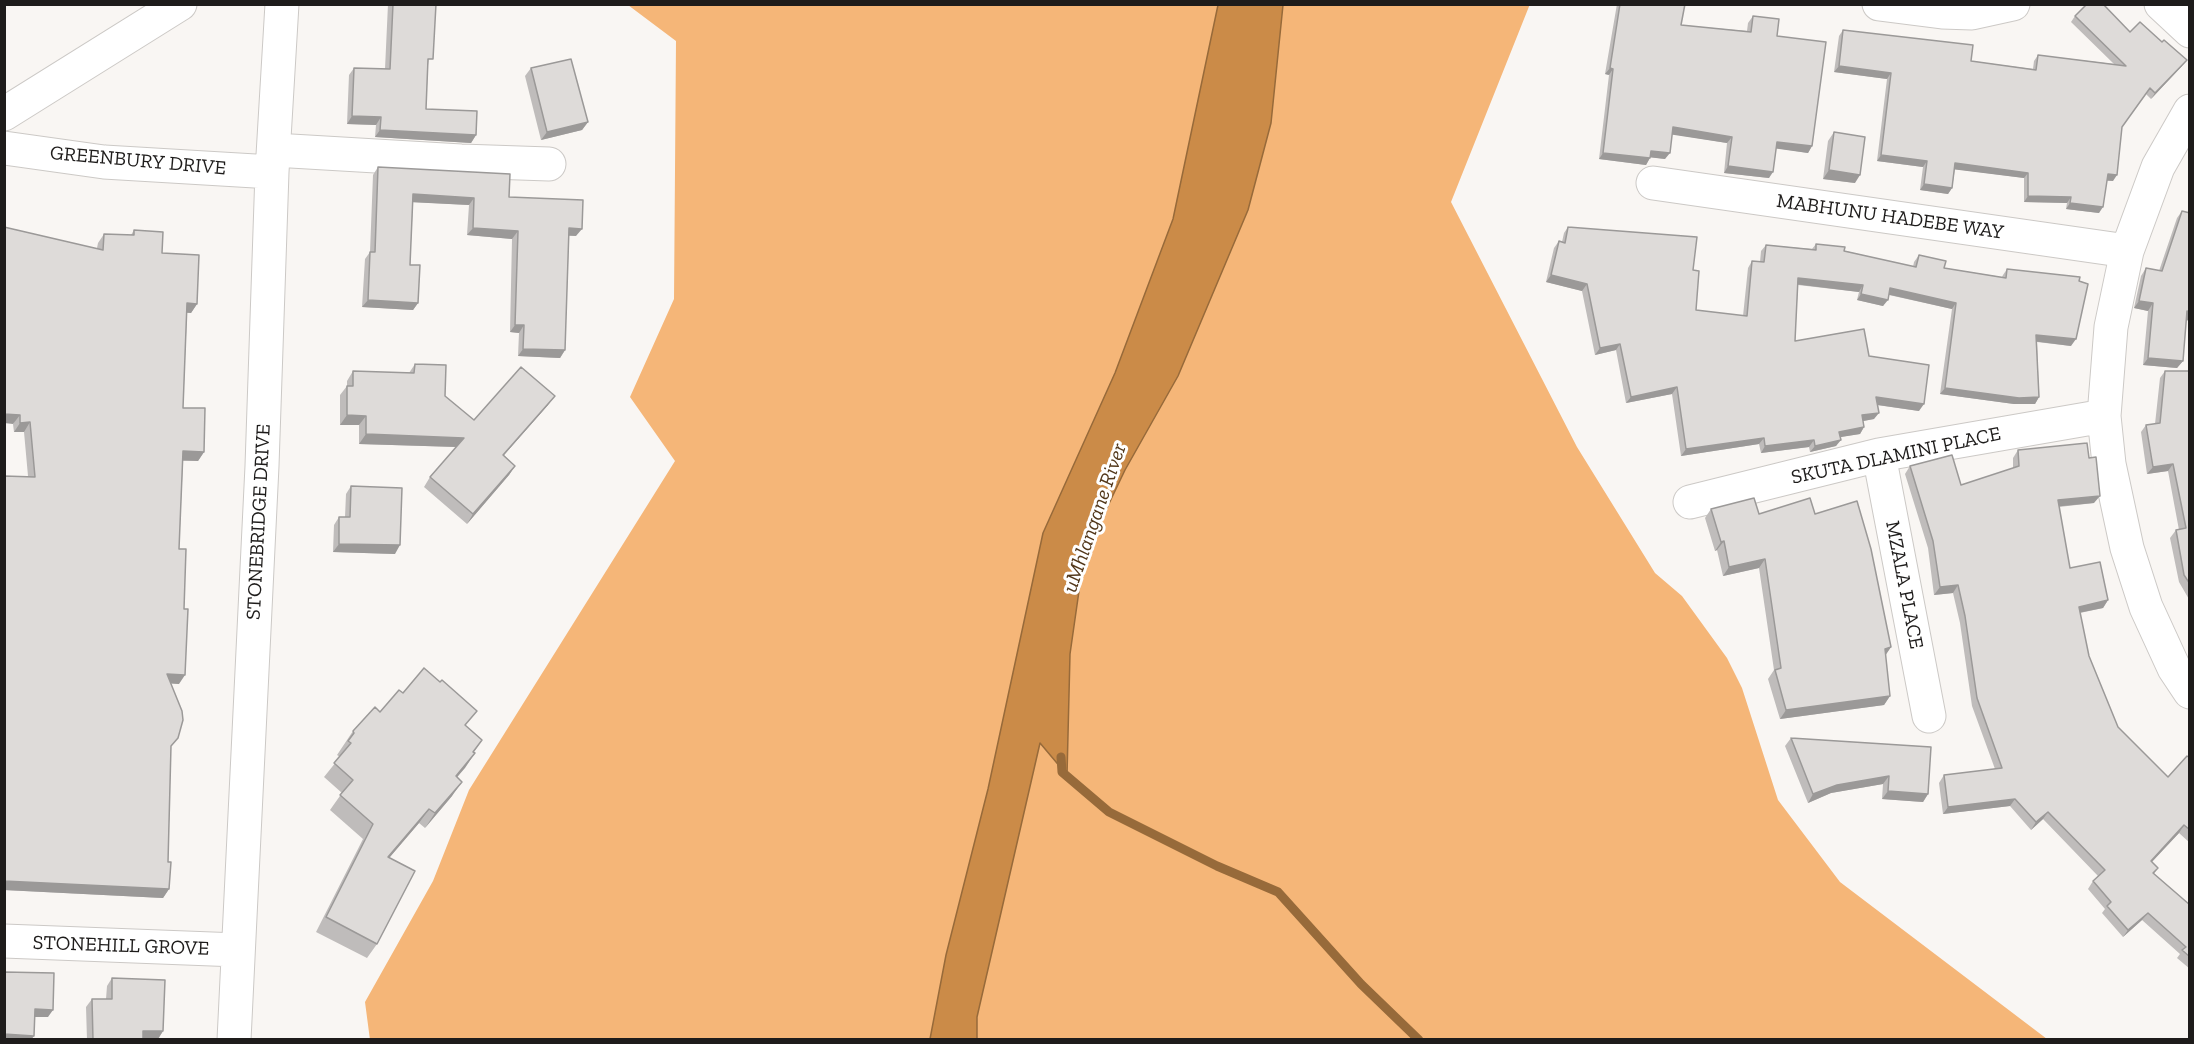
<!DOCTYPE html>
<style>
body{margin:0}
#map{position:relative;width:2194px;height:1044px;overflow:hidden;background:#f9f6f3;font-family:"Zilla Slab",serif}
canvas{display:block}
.frame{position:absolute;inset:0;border:6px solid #1e1c1b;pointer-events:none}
</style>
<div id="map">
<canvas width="2194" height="1044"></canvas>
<div class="frame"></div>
</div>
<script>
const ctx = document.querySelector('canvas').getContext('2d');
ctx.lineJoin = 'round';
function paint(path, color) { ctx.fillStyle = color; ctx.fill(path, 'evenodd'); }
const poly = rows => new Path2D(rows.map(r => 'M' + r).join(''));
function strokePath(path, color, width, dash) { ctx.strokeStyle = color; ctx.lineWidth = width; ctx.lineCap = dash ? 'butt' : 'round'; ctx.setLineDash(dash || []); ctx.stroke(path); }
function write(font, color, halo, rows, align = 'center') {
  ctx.font = font + ' "Zilla Slab",serif'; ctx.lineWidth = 6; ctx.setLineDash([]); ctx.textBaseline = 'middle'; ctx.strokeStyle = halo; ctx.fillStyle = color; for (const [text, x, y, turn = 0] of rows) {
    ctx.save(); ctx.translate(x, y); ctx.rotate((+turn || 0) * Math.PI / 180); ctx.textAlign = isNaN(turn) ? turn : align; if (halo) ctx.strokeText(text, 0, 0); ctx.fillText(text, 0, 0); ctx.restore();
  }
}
const green = poly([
 [1530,4,1451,202,1577,447,1655,573,1682,596,1727,658,1742,688,1778,800,1840,882,2047,1039,370,1040,365,1002,433,881,469,790,675,461,630,397,674,299,676,41,628,5]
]);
const water = poly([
 [1218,5,1283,5,1271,123,1248,210,1178,376,1125,470,1084,556,1070,654,1067,775,1040,743,977,1017,977,1039,930,1039,946,955,988,789,1043,533,1115,373,1173,219,1218,5]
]);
const stream = poly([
 [1061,757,1062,772,1109,812,1217,866,1278,892,1361,984,1419,1040]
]);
const minor = poly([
 [1879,4,1942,12,1972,13,2013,4],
 [2161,4,2190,31],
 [2190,111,2158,167,2127,251,2111,327,2104,416,2109,464,2127,548,2146,607,2174,668,2190,692],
 [4,114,180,4],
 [4,148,104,162,272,172],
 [274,150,461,161,549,164],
 [1653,183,2127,251],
 [1879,455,1929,716],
 [1690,502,1879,455,2104,416],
 [4,941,238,950],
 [234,1040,262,466,272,172,282,4]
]);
const wall = poly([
 [388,4,436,4,428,65,426,109,476,135,471,143,375,137,376,125,347,124,349,75,354,68,385,69],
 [1617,4,1685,4,1681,25,1747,31,1748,23,1753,16,1777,36,1812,146,1808,153,1776,148,1769,178,1724,173,1727,143,1672,134,1665,159,1650,157,1646,165,1599,159,1609,75,1605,74],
 [2075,16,2130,32,2182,66,2151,99,2146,94,2122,127,2113,181,2107,181,2099,213,2066,209,2067,203,2024,202,2024,178,1955,169,1952,188,1948,194,1920,190,1923,167,1877,161,1887,79,1834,72,1839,36,1843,30,1971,61,2033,69,2034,61,2038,55,2114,64,2071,22],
 [531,68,588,122,582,130,541,140,525,76],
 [1834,132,1855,183,1823,179,1828,141],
 [378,167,509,197,576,236,569,236,565,350,560,358,518,356,519,333,510,332,512,239,467,235,469,205,413,202,410,265,418,303,413,310,362,307,365,259,370,252,373,175],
 [2182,211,2186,320,2183,361,2177,368,2143,365,2148,311,2134,308,2141,276,2146,268,2159,271,2177,218],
 [1568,227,1693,270,1696,310,1743,316,1748,268,1752,261,1760,262,1761,251,1766,245,1812,249,1816,244,1913,267,1914,262,1919,255,1944,268,2002,277,2003,275,2007,269,2071,346,2037,342,2039,397,2035,404,2014,404,1940,394,1952,309,1889,295,1883,306,1857,300,1859,292,1798,285,1795,341,1869,356,1919,411,1877,405,1874,419,1863,421,1864,427,1860,434,1840,437,1836,446,1810,452,1809,447,1761,453,1759,444,1681,456,1672,394,1626,403,1616,350,1595,355,1582,291,1546,282,1554,248,1559,241,1562,242,1564,233],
 [134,230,162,253,197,304,191,313,187,313,183,408,204,452,198,461,183,461,179,549,179,684,171,683,171,748,168,862,169,889,163,898,4,890,4,476,28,476,24,432,14,432,13,424,97,248,98,243,104,234,131,235],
 [415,364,445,396,474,420,548,405,504,455,515,466,509,475,467,524,424,487,430,477,456,447,359,444,359,425,340,425,340,395,347,386,347,381,353,371,409,373],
 [2165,371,2190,371,2190,601,2179,582,2170,538,2176,530,2179,530,2168,471,2147,474,2141,432,2146,425,2155,424,2160,378],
 [2018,450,2094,503,2059,507,2070,568,2108,600,2103,608,2080,613,2089,656,2118,727,2168,777,2190,758,2190,843,2179,833,2152,862,2158,868,2154,874,2190,905,2190,969,2177,958,2180,954,2142,920,2123,937,2102,913,2105,909,2088,889,2093,881,2098,876,2043,819,2031,830,2010,806,1943,814,1939,783,1944,775,1995,769,1972,706,1960,623,1953,593,1934,595,1928,548,1905,474,1910,466,1961,485,2013,468,2013,458],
 [351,486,395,554,333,552,334,525,339,517,345,517,346,494],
 [1711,509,1759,514,1815,514,1891,647,1885,655,1890,696,1884,705,1780,719,1768,679,1774,670,1759,568,1723,576,1717,550,1715,551,1705,518],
 [403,693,466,726,482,740,474,752,475,753,457,777,452,796,425,828,419,823,389,858,377,944,367,958,316,932,363,839,330,810,342,793,324,777,340,757,337,755,353,731,380,712],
 [1791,738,1931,747,1928,794,1923,802,1882,799,1883,784,1831,793,1808,803,1785,746],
 [112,978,163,1031,158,1039,87,1040,86,1007,92,999,106,999,107,986]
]);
const shadedWall = poly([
 [2187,60,2182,66,2151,99,2155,93],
 [1839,66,1891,73,1887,79,1834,72],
 [1610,68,1613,69,1609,75,1605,74],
 [352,116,381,117,376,125,347,124],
 [588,122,582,130,541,140,547,132],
 [1673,127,1732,137,1727,143,1668,134],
 [380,130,476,135,471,143,375,137],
 [1777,142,1812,146,1808,153,1772,148],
 [1651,151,1670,153,1665,159,1647,157],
 [1603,153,1650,158,1646,165,1599,159],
 [1881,155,1927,161,1923,167,1877,161],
 [1955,163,2028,173,2024,178,1951,169],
 [1728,166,1773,172,1769,178,1724,173],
 [1829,170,1860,175,1855,183,1823,179],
 [2108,174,2117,175,2113,181,2104,180],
 [1924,184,1952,188,1948,194,1920,190],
 [413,194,474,198,469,205,408,202],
 [2028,196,2071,197,2067,203,2024,202],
 [2070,203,2103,207,2099,213,2066,209],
 [473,228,518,231,512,239,467,235],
 [569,228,582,229,576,236,564,235],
 [1551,275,1587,284,1582,291,1546,282],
 [1798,278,1863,285,1859,292,1794,284],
 [1890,288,1956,303,1952,309,1886,294],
 [1861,294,1888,300,1883,306,1857,300],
 [368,300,418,303,413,310,362,307],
 [2139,301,2153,303,2148,311,2134,308],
 [187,303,197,304,191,313,181,312],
 [2187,311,2190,312,2190,321,2181,319],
 [515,325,524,325,519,333,510,332],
 [2036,335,2076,339,2071,346,2032,341],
 [1620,344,1616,350,1595,355,1600,348],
 [523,349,565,350,560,358,518,356],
 [2148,358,2183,361,2177,368,2143,365],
 [1677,387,1672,394,1626,403,1631,397],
 [1945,388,2039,397,2035,404,2014,404,1940,394],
 [555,396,548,405,496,464,503,455],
 [1876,397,1924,404,1919,411,1871,404],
 [1879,413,1874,419,1858,422,1862,415],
 [4,414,20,415,13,424,4,423],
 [347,415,366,416,359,425,340,425],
 [30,422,24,432,14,432,20,423],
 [1864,427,1860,434,1835,438,1839,432],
 [366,434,464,438,458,447,359,444],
 [1764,438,1759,444,1681,456,1686,449],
 [1814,440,1809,447,1761,453,1765,446],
 [1841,440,1836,446,1810,452,1815,446],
 [183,451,204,452,198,461,177,460],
 [2173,464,2168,471,2147,474,2153,467],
 [515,466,509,475,467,524,473,514],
 [2100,496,2094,503,2052,507,2058,500],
 [1724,541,1717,550,1715,551,1721,542],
 [339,544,400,545,395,554,333,552],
 [1765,559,1759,568,1723,576,1729,567],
 [1958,585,1953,593,1934,595,1940,587],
 [2108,600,2103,608,2073,614,2079,607],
 [1891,647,1885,656,1885,649],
 [167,674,185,675,179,684,161,683],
 [1890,696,1884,705,1780,719,1786,710],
 [475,753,465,768,446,790,456,776],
 [1889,776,1883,784,1831,793,1808,803,1813,794,1837,785],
 [462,782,452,796,425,828,435,813],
 [1888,791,1928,794,1923,802,1882,799],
 [2015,799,2010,806,1943,814,1948,807],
 [429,809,419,823,378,871,388,857],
 [2048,812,2043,819,2031,830,2036,822],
 [2184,825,2179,833,2146,868,2151,861],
 [4,881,169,889,163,898,4,890],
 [2148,913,2142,920,2123,937,2128,930],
 [35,1009,53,1010,48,1017,30,1017],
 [143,1031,163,1031,158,1039,138,1039],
 [4,1034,34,1036,31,1040,4,1040]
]);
const building = poly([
 [393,4,436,4,433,59,428,59,426,109,477,111,476,135,380,130,381,117,352,116,354,68,390,69,393,4],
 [1620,4,1685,4,1681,25,1751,32,1753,16,1779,19,1777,36,1826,42,1812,146,1777,142,1773,172,1728,166,1732,137,1673,127,1670,153,1651,151,1650,158,1603,153,1613,69,1610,68,1620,4],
 [2087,4,2103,4,2130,32,2140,22,2162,42,2164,40,2187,60,2155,93,2150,88,2122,127,2117,175,2108,174,2103,207,2070,203,2071,197,2028,196,2028,173,1955,163,1952,188,1924,184,1927,161,1881,155,1891,73,1839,66,1843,30,1973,45,1971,61,2036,70,2038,55,2126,66,2075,16,2087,4],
 [571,59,588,122,547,132,531,68,571,59],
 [1834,132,1865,137,1860,175,1829,170,1834,132],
 [378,167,510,174,509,197,583,200,582,229,569,228,565,350,523,349,524,325,515,325,518,231,473,228,474,198,413,194,410,265,420,265,418,303,368,300,370,252,375,252,378,167],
 [2182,211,2190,213,2190,312,2187,311,2183,361,2148,358,2153,303,2139,301,2146,268,2162,271,2182,211],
 [4,227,103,250,104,234,134,235,134,230,163,232,162,253,199,255,197,304,187,303,183,408,205,408,204,452,183,451,179,549,186,549,184,609,188,609,185,675,167,674,182,711,183,720,178,738,171,746,168,862,171,862,169,889,4,881,4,476,35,477,30,422,20,423,20,415,4,414,4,227],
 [1568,227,1697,237,1693,270,1699,271,1696,310,1747,316,1752,261,1764,262,1766,245,1816,250,1816,244,1845,247,1844,251,1916,267,1919,255,1946,261,1944,268,2006,278,2007,269,2080,277,2079,281,2088,284,2076,339,2036,335,2039,397,2019,398,1945,388,1956,303,1890,288,1888,300,1861,294,1863,285,1798,278,1795,341,1864,329,1869,356,1929,365,1924,404,1876,397,1879,413,1862,415,1864,427,1839,432,1841,440,1815,446,1814,440,1765,446,1764,438,1686,449,1677,387,1631,397,1620,344,1600,348,1587,284,1551,275,1559,241,1565,243,1568,227],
 [415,364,446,365,445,396,474,420,521,367,555,396,503,455,515,466,473,514,430,477,464,438,366,434,366,416,347,415,347,386,353,386,353,371,414,373,415,364],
 [2165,371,2190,371,2190,584,2184,575,2176,530,2186,528,2173,464,2153,467,2146,425,2160,423,2165,371],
 [2087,443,2089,458,2096,457,2100,496,2058,500,2070,568,2100,562,2108,600,2079,607,2089,656,2118,727,2168,777,2187,756,2190,758,2190,830,2184,825,2151,861,2158,868,2153,873,2190,905,2190,957,2182,950,2186,947,2148,913,2128,930,2107,906,2111,902,2093,881,2105,870,2048,812,2036,822,2015,799,1948,807,1944,775,2002,768,1977,698,1965,616,1958,585,1940,587,1933,541,1910,466,1952,455,1961,485,2019,466,2018,450,2087,443],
 [351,486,402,488,400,545,339,544,339,517,350,517,351,486],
 [1754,498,1759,514,1810,498,1815,514,1857,501,1871,549,1891,647,1885,649,1890,696,1786,710,1775,670,1781,668,1765,559,1729,567,1724,541,1721,542,1711,509,1754,498],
 [424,668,440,682,442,680,477,711,465,725,482,740,473,752,475,753,456,776,462,782,435,813,429,809,388,857,415,871,377,944,326,917,373,824,340,795,353,780,334,763,351,743,348,741,354,733,353,731,375,707,380,712,399,690,403,693,424,668],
 [1791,738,1931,747,1928,794,1888,791,1889,776,1837,785,1813,794,1791,738],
 [4,972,54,973,53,1010,35,1009,34,1036,4,1034,4,972],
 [112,978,165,980,163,1031,143,1031,143,1040,93,1040,92,999,112,999,112,978]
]);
const streetNames = [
 ["GREENBURY DRIVE",138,161,5],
 ["MABHUNU HADEBE WAY",1890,217,8],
 ["SKUTA DLAMINI PLACE",1896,456,-12],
 ["STONEBRIDGE DRIVE",259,522,-87],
 ["MZALA PLACE",1904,585,79],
 ["STONEHILL GROVE",121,946,2]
];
const waterNames = [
 ["uMhlangane River",1095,518,-71]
];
paint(green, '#f5b678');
paint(water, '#cb8b48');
strokePath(water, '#976a3a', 1.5);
strokePath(stream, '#976a3a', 9);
strokePath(minor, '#ccc9c6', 35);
strokePath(minor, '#fff', 33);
paint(wall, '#bfbcbb');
paint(shadedWall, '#9b9998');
paint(building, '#dedbd9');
strokePath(building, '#9b9998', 1.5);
write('20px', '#1e1c1b', '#fff', streetNames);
write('italic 21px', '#52371a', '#fff', waterNames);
</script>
